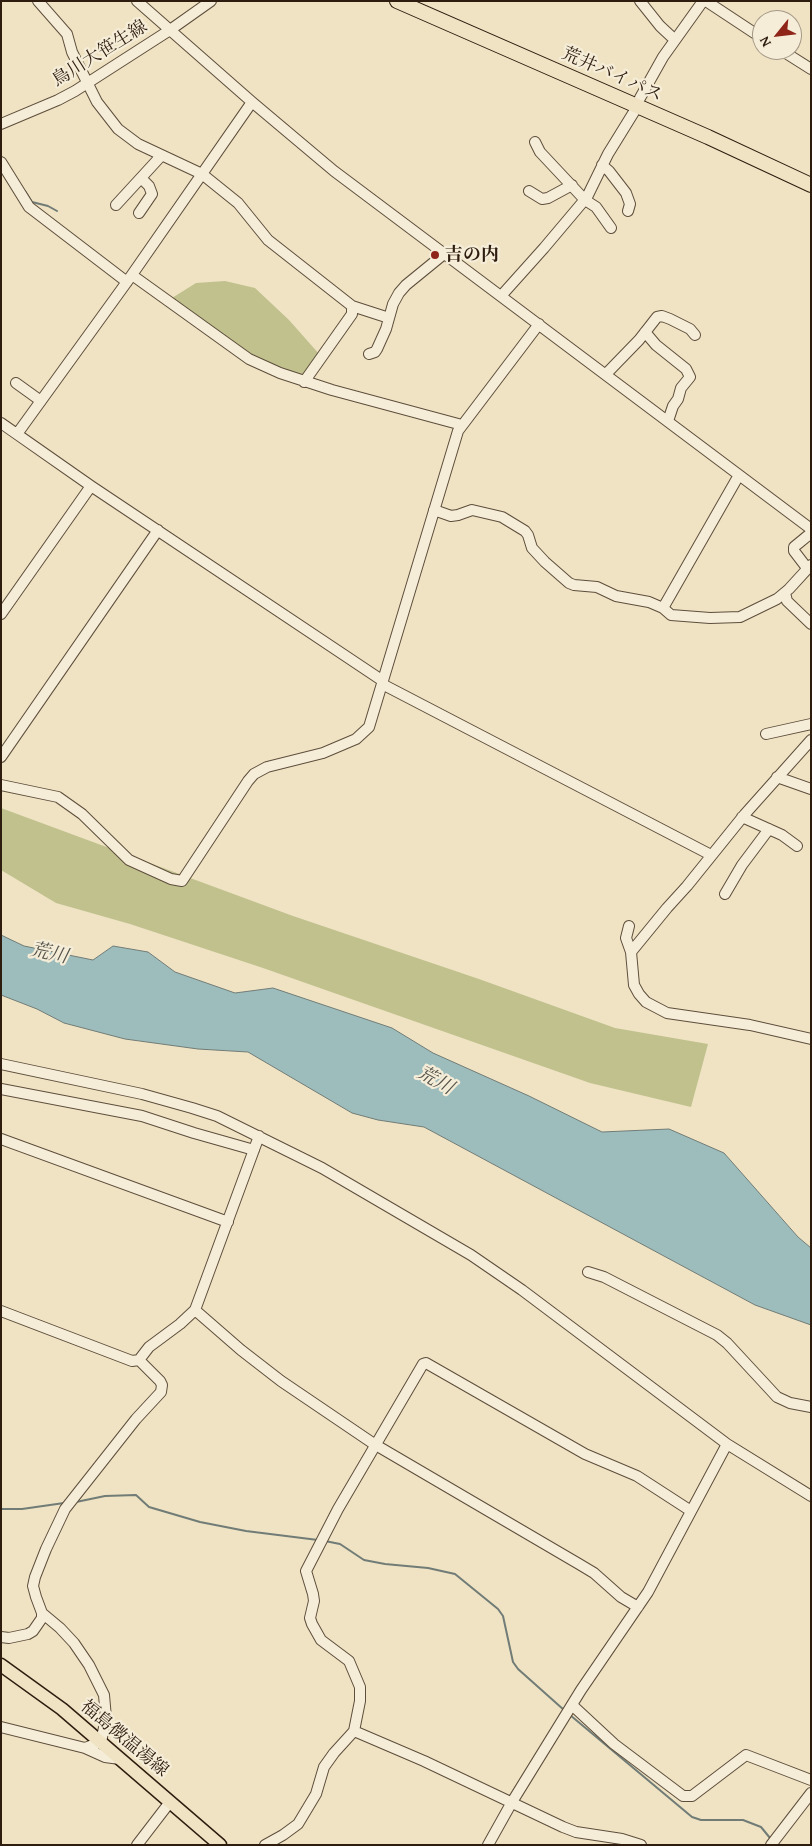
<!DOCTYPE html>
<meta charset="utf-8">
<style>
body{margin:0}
#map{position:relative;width:812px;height:1846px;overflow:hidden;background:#efe3c3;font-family:"Gentium Book Plus",serif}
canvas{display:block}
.frame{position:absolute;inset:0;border:2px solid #2e1c0f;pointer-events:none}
.north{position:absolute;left:752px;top:10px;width:50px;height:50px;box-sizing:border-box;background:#f5edd8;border:1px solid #a59988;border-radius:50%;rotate:241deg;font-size:14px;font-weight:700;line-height:20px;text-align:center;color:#2e1c0f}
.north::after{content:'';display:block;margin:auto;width:18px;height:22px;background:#8f2418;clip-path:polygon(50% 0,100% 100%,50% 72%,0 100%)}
</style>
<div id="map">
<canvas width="812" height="1846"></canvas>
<div class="frame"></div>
<div class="north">N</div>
</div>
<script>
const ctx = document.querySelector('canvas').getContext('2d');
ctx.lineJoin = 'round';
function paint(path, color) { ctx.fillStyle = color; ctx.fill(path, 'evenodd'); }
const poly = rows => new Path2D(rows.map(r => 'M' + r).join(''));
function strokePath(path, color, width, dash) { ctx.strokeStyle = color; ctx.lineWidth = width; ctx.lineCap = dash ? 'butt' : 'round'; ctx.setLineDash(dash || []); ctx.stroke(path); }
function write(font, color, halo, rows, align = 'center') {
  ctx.font = font + ' "Gentium Book Plus","Noto Serif JP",serif'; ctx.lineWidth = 4.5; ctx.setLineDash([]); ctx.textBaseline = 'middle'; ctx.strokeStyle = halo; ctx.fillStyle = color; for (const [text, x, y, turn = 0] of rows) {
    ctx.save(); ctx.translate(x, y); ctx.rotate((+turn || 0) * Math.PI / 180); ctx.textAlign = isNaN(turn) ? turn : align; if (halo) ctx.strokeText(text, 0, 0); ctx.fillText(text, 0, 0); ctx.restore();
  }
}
const green = poly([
 [225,281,255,288,289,320,320,355,304,380,248,356,172,298,196,283],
 [1,808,293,916,479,979,615,1028,708,1044,691,1107,590,1083,263,968,130,924,56,903,1,870]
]);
const water = poly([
 [1,935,24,946,93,960,113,946,148,952,175,972,235,993,273,988,392,1028,433,1053,529,1096,602,1132,669,1129,724,1153,798,1237,811,1248,811,1325,755,1305,424,1127,378,1120,352,1113,248,1052,198,1049,125,1039,64,1023,37,1009,1,995,1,935]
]);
const stream = poly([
 [25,191,32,202,48,206,57,211],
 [76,1502,105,1496,136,1495,149,1507,200,1522,246,1531,318,1540],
 [1,1509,22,1509,64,1503],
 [325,1541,340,1544,364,1560,385,1564,428,1568,455,1574,498,1609,503,1616,513,1662,518,1669,564,1710],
 [570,1715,692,1817,701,1820,743,1820,761,1827,770,1838]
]);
const minor = poly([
 [38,1,67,34,72,52,97,102,118,129,138,144,202,174,238,203,268,240,352,306,352,314,304,382],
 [137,1,252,102,334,171,811,529],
 [640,1,660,26,675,40],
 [706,1,762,38],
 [781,50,811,69],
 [640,98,663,57,703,1],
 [1,124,58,100,75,91,170,30,211,1],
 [535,142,540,152,585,200,596,207,611,228],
 [1,162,29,207,127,282],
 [602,165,609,171,626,193,630,204,628,211],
 [529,191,542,199,548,198,572,185],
 [116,205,161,156],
 [139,213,152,194,149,186,141,178],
 [132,275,249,359,280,373,332,390,462,425],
 [501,296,544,248,587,197,608,154,637,107],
 [352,306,389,318],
 [645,332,656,345,686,369,690,377,681,388,678,399,673,406,668,421],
 [369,354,375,352,377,349,386,329,393,304,399,293,406,285,444,254],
 [606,374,639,340,657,317,662,316,670,319,690,329,695,335],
 [16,383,41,401],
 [1,423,91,486,383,681],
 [17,434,129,279,252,102],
 [434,510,451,516,458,515,472,510,502,517,525,531,528,535,532,548,545,562,569,583,574,585,597,587,616,596,649,602,663,608,671,615,710,618,740,617,777,599,789,589,811,565],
 [807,568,794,551,794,547,811,533],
 [785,593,787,601,811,624],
 [663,608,739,475],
 [1,614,91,486],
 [382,684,711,855],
 [766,734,811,724],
 [1,757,158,530],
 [777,777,811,789],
 [1,785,58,797,82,814,129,860,171,879,182,881,248,781,254,774,267,767,323,753,356,739,369,727,458,431,539,324],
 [742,817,782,835,797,846],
 [725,894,742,865,769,829],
 [629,926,626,938,631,952,634,985,639,994,646,1002,667,1013,750,1025,811,1039],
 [631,952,667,908,687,886,745,814,811,740],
 [1,1064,142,1094,192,1108,217,1116,322,1168,471,1255,522,1290,727,1444,811,1496],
 [1,1089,142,1116,194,1133,254,1150],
 [1,1139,228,1222],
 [588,1272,604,1277,717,1335,727,1343,777,1397,790,1403,811,1407],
 [195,1310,241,1350,281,1381,374,1444,579,1564,594,1573,621,1597,638,1607],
 [1,1311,132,1361,139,1360],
 [42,1613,60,1628,74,1643,89,1665,104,1695,106,1718,101,1742,85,1748],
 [1,1637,9,1638,28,1634,33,1631,42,1618,42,1613,36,1597,33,1586,35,1577,46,1549,65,1509,136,1419,161,1392,162,1385,160,1381,139,1360,149,1347,180,1324,195,1310,259,1136],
 [572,1705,614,1744,683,1796,692,1796,746,1755,811,1780],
 [1,1727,85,1748,105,1757,120,1759],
 [354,1731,424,1761,563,1827,576,1832,622,1839,641,1845],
 [137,1845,170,1802],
 [265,1845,283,1835,298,1824,316,1794,324,1767,334,1753,354,1731,360,1701,360,1687,349,1661,321,1640,312,1624,310,1618,314,1601,313,1594,306,1571,338,1509,423,1364,426,1363,433,1367,585,1454,637,1476,691,1511],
 [488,1845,512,1802,581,1690,648,1592,727,1444],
 [771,1845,811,1793]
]);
const major = poly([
 [1,1665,62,1709,220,1845]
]);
const highway = poly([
 [397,1,708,137,811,185]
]);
const markers = [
 [435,255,5,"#8f2418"]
];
const streetNames = [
 ["鳥川大笹生線",100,54,-32],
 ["荒井バイパス",612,75,24],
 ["福島微温湯線",124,1739,40]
];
const poiNames = [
 ["吉の内",445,255]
];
const waterNames = [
 ["荒川",49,954,12],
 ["荒川",435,1081,29]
];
paint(green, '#c1c18e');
paint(water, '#9dbcbc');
strokePath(water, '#717c77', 1);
strokePath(stream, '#717c77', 2);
strokePath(minor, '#5e4e3c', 12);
strokePath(major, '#2e1c0f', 15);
strokePath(highway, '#2e1c0f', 16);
strokePath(minor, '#f5edd8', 10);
strokePath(major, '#efe3c3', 12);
strokePath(highway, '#efe3c3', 14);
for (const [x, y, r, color] of markers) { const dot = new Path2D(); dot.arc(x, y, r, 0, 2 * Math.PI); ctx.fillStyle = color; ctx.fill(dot); strokePath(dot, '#f5edd8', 2); }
write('18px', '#2e1c0f', '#f5edd8', streetNames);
write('bold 18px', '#2e1c0f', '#f5edd8', poiNames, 'left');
write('italic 19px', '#55544c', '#f5edd8', waterNames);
</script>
